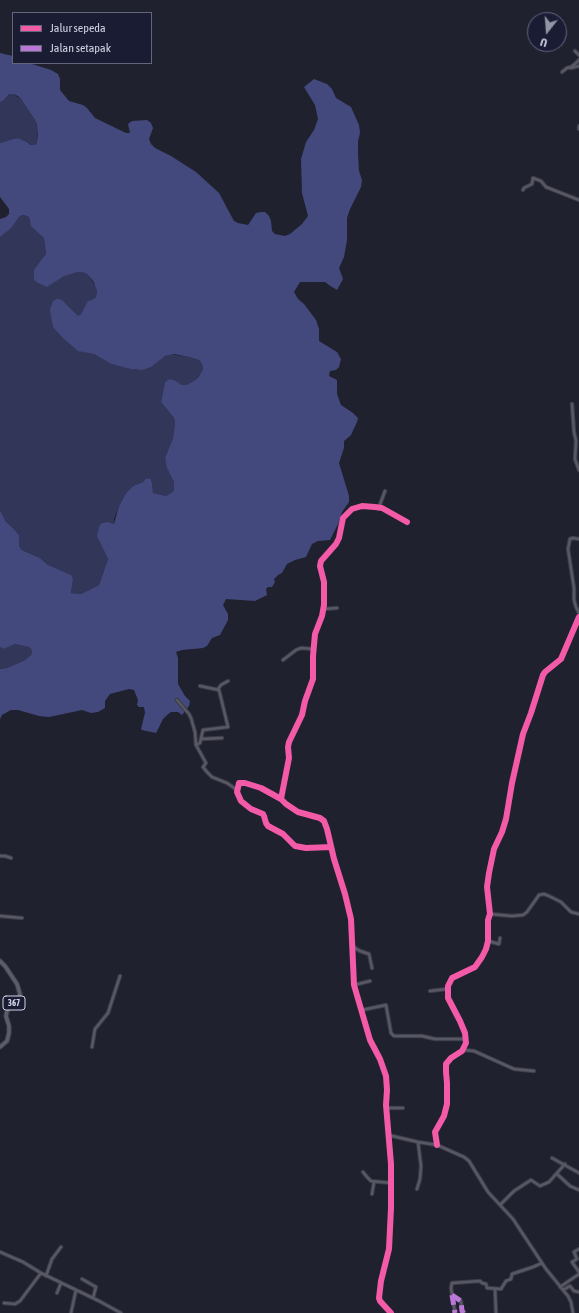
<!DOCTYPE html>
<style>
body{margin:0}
#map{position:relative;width:579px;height:1313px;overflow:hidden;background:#20212e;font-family:"Asap Condensed",sans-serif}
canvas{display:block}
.legend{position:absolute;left:12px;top:12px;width:140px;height:52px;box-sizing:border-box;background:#1a1c34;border:1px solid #63667a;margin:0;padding:5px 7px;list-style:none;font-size:12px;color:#d1d4e4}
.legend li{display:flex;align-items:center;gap:8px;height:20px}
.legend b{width:20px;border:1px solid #63667a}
.north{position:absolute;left:527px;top:12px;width:40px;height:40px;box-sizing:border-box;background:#1a1c34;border:1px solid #63667a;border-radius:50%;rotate:197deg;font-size:11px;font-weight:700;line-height:16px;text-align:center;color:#d1d4e4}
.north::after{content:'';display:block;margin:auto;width:14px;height:18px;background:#9395a4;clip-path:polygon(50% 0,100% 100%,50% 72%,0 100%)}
</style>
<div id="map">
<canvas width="579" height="1313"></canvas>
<ul class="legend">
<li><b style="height:5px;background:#f35aa7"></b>Jalur sepeda</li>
<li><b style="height:5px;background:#ba77d6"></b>Jalan setapak</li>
</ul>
<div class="north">U</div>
</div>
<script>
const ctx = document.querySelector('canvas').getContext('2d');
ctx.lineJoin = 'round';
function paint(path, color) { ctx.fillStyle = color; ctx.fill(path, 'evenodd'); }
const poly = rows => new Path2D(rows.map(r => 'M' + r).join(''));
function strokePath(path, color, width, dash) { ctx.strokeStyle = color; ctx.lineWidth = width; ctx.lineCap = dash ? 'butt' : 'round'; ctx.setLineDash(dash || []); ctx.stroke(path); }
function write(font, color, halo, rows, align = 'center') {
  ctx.font = font + ' "Asap Condensed",sans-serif'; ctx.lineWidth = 4; ctx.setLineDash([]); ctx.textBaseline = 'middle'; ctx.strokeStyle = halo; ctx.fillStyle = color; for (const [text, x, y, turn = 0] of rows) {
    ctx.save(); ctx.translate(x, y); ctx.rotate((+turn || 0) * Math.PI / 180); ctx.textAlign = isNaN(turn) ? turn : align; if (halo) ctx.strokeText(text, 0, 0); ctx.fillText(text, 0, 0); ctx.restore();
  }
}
const green = poly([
 [9,94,13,94,21,99,35,120,38,130,36,145,32,145,27,142,18,138,13,139,0,143,0,102,3,101],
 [24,215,29,217,30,222,44,238,46,254,34,280,42,285,68,274,78,272,82,272,87,274,96,286,97,291,96,297,78,317,68,306,60,334,78,350,94,354,111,364,137,370,169,354,189,357,199,360,202,364,203,369,198,378,187,385,182,385,174,380,169,379,165,382,161,402,174,418,175,423,173,438,165,458,169,472,174,482,174,491,166,496,153,493,152,483,151,479,146,478,143,482,133,486,126,493,119,506,114,519,114,525,107,522,102,523,104,550,108,559,99,585,81,594,71,593,73,580,62,571,58,570,48,565,44,561,36,556,22,550,19,546,19,535,13,528,6,522,0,510,0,237,17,220,20,216],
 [15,644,29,647,31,649,32,654,25,660,7,668,0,669,0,647,4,649]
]);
const forest = poly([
 [0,53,13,56,13,63,29,63,51,70,58,74,60,79,60,90,69,101,83,105,87,108,95,118,126,133,130,133,128,124,132,121,147,120,151,123,153,128,149,139,151,144,155,148,171,156,196,172,219,193,234,221,238,223,248,225,256,213,261,212,265,212,269,216,271,221,272,231,275,234,285,236,290,234,302,224,308,216,302,193,301,159,306,142,314,130,318,119,315,105,304,87,314,79,327,84,332,89,336,98,351,107,359,125,360,133,358,141,358,154,359,171,362,180,361,187,350,209,347,218,347,240,344,257,339,268,343,279,337,290,329,285,325,282,300,282,294,292,298,299,304,304,316,320,319,329,319,341,337,352,341,359,339,367,336,370,330,371,329,376,337,380,337,394,341,405,353,413,358,418,357,422,351,435,344,441,344,448,339,463,349,496,349,502,342,512,338,524,330,540,318,541,312,544,306,557,295,560,287,564,282,573,278,575,274,579,275,582,272,587,268,587,266,589,267,595,255,601,226,599,223,605,228,614,228,620,220,635,212,638,207,646,203,648,182,650,176,652,178,658,178,684,185,696,190,701,189,706,182,715,178,712,171,712,167,715,163,719,156,733,142,730,141,729,145,713,144,707,139,707,137,705,138,700,134,690,129,689,110,694,105,701,105,708,98,712,91,713,82,710,49,717,39,716,18,710,11,710,2,715,0,719,0,669,7,668,25,660,32,654,31,649,29,647,15,644,4,649,0,647,0,510,6,522,13,528,19,535,19,546,22,550,40,558,48,565,71,575,73,580,71,593,81,594,99,585,108,559,97,536,99,527,102,523,107,522,114,524,119,506,126,493,133,486,143,482,146,478,151,479,152,483,153,493,166,496,174,491,174,482,167,468,165,458,173,438,175,423,174,418,161,402,165,382,169,379,174,380,182,385,187,385,198,378,203,369,202,364,199,360,189,357,174,354,165,356,151,367,142,370,131,369,111,364,94,354,78,351,63,338,53,327,50,310,53,301,57,299,62,300,78,316,81,314,88,301,92,300,96,297,97,291,94,282,87,274,82,272,78,272,64,276,47,287,38,283,34,280,34,270,46,254,44,238,31,226,29,217,24,215,20,216,11,228,0,237,0,219,6,217,9,214,9,209,0,197,0,143,13,139,18,138,27,142,31,145,36,145,38,135,37,125,35,120,21,99,18,96,13,94,9,94,3,101,0,102]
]);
const minor = poly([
 [575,51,579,55],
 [571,68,579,66],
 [562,72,567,68,571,67,576,63,579,60],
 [579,126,579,129],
 [523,190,524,188,532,184,533,178,541,181,546,187,579,200],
 [572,404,574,432,576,441,575,459,579,470],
 [379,507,385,491],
 [579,539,573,538,570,539,568,549,574,588,574,600,576,607,579,613],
 [324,609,337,608],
 [283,660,296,650,301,648,313,649],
 [218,689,221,685,228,681],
 [177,700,189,714,191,718,195,732,196,745,206,763,203,767,207,772,212,777,227,783,237,790],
 [201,739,222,738],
 [196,745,200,743,203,730,228,727,219,690,200,686],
 [281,799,289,758,288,747,289,742,302,715,305,701,313,679,313,656,315,634,322,616,324,605,324,582,320,566,321,561,336,544,339,538,343,518,352,509,362,506,375,507,382,508,407,522],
 [331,847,306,848,295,846,283,834,268,826,266,823,264,816,263,814,251,809,241,801,237,792,239,783,245,783,261,788,281,799,286,804,298,812,320,818,324,821,327,829,334,859,345,894,351,919,354,985,370,1040,380,1059,386,1076,387,1090,386,1105,391,1164,391,1208,389,1249,381,1281,379,1298,380,1301,391,1313],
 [0,856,5,856,11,858],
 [490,914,512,916,523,915,527,912,539,895,544,894,549,896,561,902,571,912,579,914],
 [0,916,22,918],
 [488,941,499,944,500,938],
 [352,946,360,951,369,954,372,968],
 [354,985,370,981],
 [430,991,447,989],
 [362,1010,386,1005,391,1033,394,1036,422,1036,435,1039,466,1039],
 [92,1047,95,1029,108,1013,120,976],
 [464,1050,474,1051,514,1069,534,1071],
 [386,1108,403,1108],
 [388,1135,418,1142,437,1145,464,1157,469,1161,488,1192,513,1219,546,1269,568,1296,571,1302,573,1313],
 [437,1145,435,1132,444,1116,447,1104,447,1083,446,1072,446,1064,451,1058,462,1051,466,1043,465,1033,460,1021,448,998,448,986,452,978,475,967,482,957,486,949,488,941,488,920,490,914,487,887,489,873,494,849,502,832,506,819,512,783,523,734,531,713,543,675,545,672,561,659,579,617],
 [552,1158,579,1173],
 [363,1172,367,1177,371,1181,391,1183],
 [557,1174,570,1186,579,1190],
 [417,1189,420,1179,421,1166,418,1142],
 [372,1194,374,1182],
 [500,1205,514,1191,531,1180,540,1186,549,1182,565,1164],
 [579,1249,574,1252,577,1259,572,1262,579,1272],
 [0,1252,23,1262,41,1273,99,1301,121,1313],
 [46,1276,52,1259,61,1247],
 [82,1279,96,1287,93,1298],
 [560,1287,579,1274],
 [495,1289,496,1313],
 [563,1290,570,1286,574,1291,579,1292],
 [57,1293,61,1283],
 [452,1295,461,1301,462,1311,464,1313],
 [4,1303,15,1304,20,1301,41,1273],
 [71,1313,76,1290],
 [455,1313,451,1288,452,1283,480,1281,482,1283,486,1284,487,1288,501,1289,506,1281,511,1279,512,1274,533,1267,542,1263]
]);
const primary = poly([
 [0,961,5,966,17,984,20,994,19,997,7,1011,6,1016,9,1026,9,1033,7,1041,0,1047]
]);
const quiet = poly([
 [452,1295,461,1301,462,1311,464,1313],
 [452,1295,455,1313]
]);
const cycleway = poly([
 [281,799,289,758,288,747,289,742,302,715,305,701,313,679,313,656,315,634,322,616,324,605,324,582,320,566,321,561,336,544,339,538,343,518,352,509,362,506,375,507,382,508,407,522],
 [331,847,306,848,295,846,283,834,268,826,266,823,264,816,263,814,251,809,241,801,237,792,239,783,245,783,261,788,281,799,286,804,298,812,320,818,324,821,327,829,334,859,345,894,351,919,354,985,370,1040,380,1059,386,1076,387,1090,386,1105,391,1164,391,1208,389,1249,381,1281,379,1298,380,1301,391,1313],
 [437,1145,435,1132,444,1116,447,1104,447,1083,446,1072,446,1064,451,1058,462,1051,466,1043,465,1033,460,1021,448,998,448,986,452,978,475,967,482,957,486,949,488,941,488,920,490,914,487,887,489,873,494,849,502,832,506,819,512,783,523,734,531,713,543,675,545,672,561,659,579,617]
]);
const shields = [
 [14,1003,22]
];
const shieldNames = [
 ["367",14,1003]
];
paint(green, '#323659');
paint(forest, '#43497d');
strokePath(minor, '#3b3c47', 4.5);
strokePath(primary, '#3b3c47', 5.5);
strokePath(minor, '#575864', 2.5);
strokePath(primary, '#5c5c6a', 3.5);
strokePath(quiet, '#ba77d6', 5, [10, 5]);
strokePath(cycleway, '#f35aa7', 6);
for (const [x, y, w] of shields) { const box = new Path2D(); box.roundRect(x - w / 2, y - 7, w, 14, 3); ctx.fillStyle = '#1a1c34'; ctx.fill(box); strokePath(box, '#d1d4e4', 1); }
write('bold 9px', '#d1d4e4', null, shieldNames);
</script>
